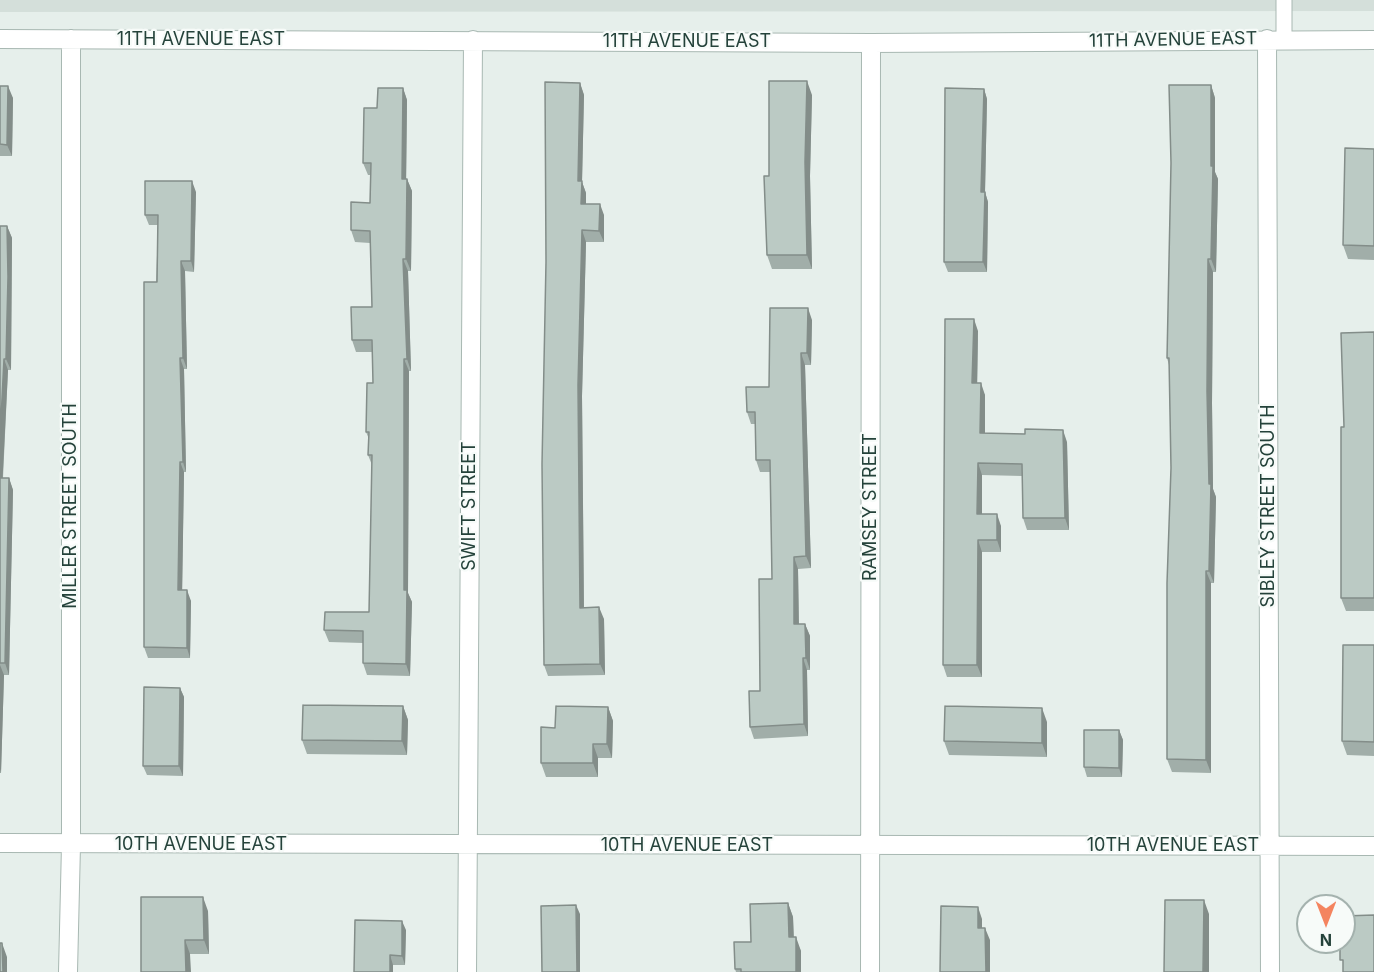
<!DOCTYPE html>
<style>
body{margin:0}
#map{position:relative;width:1374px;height:972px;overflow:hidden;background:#e6efeb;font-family:Inter,sans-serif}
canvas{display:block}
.north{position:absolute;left:1296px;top:894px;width:60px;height:60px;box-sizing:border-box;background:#f7fbf9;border:2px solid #a3b1ad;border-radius:50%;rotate:180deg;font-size:16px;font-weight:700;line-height:24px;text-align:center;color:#24423a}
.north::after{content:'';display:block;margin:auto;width:21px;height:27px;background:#f4845f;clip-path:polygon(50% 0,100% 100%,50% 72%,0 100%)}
</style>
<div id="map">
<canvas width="1374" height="972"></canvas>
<div class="north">N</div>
</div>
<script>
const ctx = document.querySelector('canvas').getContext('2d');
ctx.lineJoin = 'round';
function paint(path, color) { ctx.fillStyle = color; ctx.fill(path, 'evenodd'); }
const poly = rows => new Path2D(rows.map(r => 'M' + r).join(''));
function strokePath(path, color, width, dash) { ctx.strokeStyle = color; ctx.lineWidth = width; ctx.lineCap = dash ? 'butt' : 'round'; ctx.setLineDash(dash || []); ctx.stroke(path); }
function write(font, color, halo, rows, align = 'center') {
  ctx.font = font + ' Inter,sans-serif'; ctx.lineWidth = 4.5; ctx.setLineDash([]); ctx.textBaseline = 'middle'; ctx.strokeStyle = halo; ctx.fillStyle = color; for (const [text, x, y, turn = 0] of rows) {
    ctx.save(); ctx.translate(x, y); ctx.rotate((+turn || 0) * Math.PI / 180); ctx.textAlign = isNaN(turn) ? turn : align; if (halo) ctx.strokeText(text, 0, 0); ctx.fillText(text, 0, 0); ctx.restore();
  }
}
const built = poly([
 [0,0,1374,0,1374,11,0,12]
]);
const lane = poly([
 [1284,0,1284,39]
]);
const street = poly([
 [0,39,871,43,1374,40],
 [1267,39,1270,972],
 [0,843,1374,846],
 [68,972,71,845,71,39],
 [467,972,473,40],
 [870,972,871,43]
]);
const wall = poly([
 [580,83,584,95,582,182,586,193,586,204,604,215,604,242,586,242,582,396,584,608,604,619,605,675,548,676,544,665],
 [1211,85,1215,98,1215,172,1218,179,1216,272,1213,272,1212,403,1213,489,1216,497,1214,583,1211,583,1211,773,1172,772,1167,759,1171,468,1169,365,1167,358],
 [0,86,13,98,12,156,0,156,0,172],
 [403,88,407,100,406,179,407,179,412,191,411,271,408,271,411,371,409,371,408,593,412,602,410,676,367,675,363,663,363,643,329,642,324,630,369,612,372,465,368,455,369,439,366,432,373,383,372,352,356,352,352,340,372,307,370,243,355,242,351,230,370,203,371,175,368,175,363,163,377,108],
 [984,89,987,99,985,192,988,202,987,272,948,272,944,262],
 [812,95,810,176,812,269,772,269,767,255,769,176],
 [1374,149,1374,260,1348,259,1343,245],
 [196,192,194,272,185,271,187,369,184,369,186,472,184,472,182,590,191,601,190,658,148,658,144,647,158,225,149,225,145,215],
 [0,226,7,226,12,238,11,370,8,370,3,478,9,478,13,490,9,675,4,675,1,773,0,773],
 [812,320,811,365,805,365,811,568,798,569,799,624,805,624,810,636,810,670,807,670,808,736,754,739,750,727,760,691,772,579,770,472,760,472,756,460,756,424,751,424,747,412,769,387],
 [978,331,977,383,985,395,985,433,1067,442,1069,530,1027,530,1023,518,1022,476,982,475,982,514,1001,526,1001,552,982,552,982,677,947,677,943,665],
 [1374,332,1374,611,1346,611,1341,598,1344,427],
 [1374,645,1374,756,1347,755,1342,741],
 [180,688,184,697,183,776,147,775,143,766],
 [403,706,408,720,407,755,307,754,302,740],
 [608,707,613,721,612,758,598,758,598,777,546,777,541,763,555,728],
 [1047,722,1047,757,949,755,944,741],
 [1119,730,1123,740,1122,777,1087,777,1084,767],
 [788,903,793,917,794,937,801,951,801,972,736,972,735,969,751,942],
 [208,911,209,954,190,954,141,972],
 [406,930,405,965,393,965,354,972]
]);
const shadedWall = poly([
 [807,81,812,95,810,176,812,269,807,255,805,162],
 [580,83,584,95,582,182,586,193,586,215,581,204,578,181],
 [1211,85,1215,98,1215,172,1218,179,1216,272,1211,259],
 [8,86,13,98,12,156,7,145],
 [403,88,407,100,406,191,402,179],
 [984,89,987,99,985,192,988,202,987,272,983,262,981,192],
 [407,179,412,191,411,271,406,259],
 [192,181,196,192,194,272,191,261],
 [600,204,604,215,604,242,599,231],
 [7,226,12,238,11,370,6,359],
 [582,230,586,242,582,396,584,619,580,608,578,385],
 [403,259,408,271,411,371,407,359],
 [1208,259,1213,272,1212,403,1213,489,1216,497,1214,583,1209,571,1207,391],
 [181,261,185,271,187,369,183,358],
 [808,308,812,320,811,365,807,353],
 [974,319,978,331,977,395,972,383],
 [801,353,805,365,811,568,806,556],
 [180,358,184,369,186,472,183,462],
 [4,359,8,370,2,490,0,483,0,439],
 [404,359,409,371,408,593,412,602,410,676,406,664,404,590],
 [981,383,985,395,985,445,980,433],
 [1063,430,1067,442,1069,530,1065,518],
 [180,462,184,472,182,601,178,590],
 [978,463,982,475,982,526,977,514],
 [9,478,13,490,9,675,5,663],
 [997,514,1001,526,1001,552,997,540],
 [978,540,982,552,982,677,977,665],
 [794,557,798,569,799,636,794,624],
 [1206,571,1211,583,1211,773,1206,760],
 [187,590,191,601,190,658,187,648],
 [599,607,604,619,605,675,600,664],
 [805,624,810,636,810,670,806,658],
 [803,658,807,670,808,736,804,724],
 [0,665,4,675,1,773,0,769],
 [180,688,184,697,183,776,179,766],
 [403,706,408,720,407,755,402,741],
 [608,707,613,721,612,758,607,744],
 [1042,708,1047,722,1047,757,1042,743],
 [1119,730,1123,740,1122,777,1119,768],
 [593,744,598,758,598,777,593,763],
 [203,897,208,911,209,954,204,940],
 [1204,900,1209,914,1209,972,1203,972],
 [788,903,793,917,794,951,789,937],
 [576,905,580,914,580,972,577,972],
 [978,907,982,919,982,940,978,928],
 [402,921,406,930,405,965,402,956],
 [985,928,990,940,990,972,986,972],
 [796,937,801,951,801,972,796,972],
 [185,940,190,954,191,972,186,972],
 [2,943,7,957,7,972,3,972],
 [390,955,393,965,393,972,390,972]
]);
const building = poly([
 [769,81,807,81,805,162,807,255,767,255,764,176,769,176,769,81],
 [545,82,580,83,578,181,582,181,581,204,600,204,599,231,582,230,578,385,580,608,599,607,600,664,544,665,542,464,546,262,545,82],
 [1169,85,1211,85,1211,166,1213,166,1211,259,1208,259,1207,391,1209,484,1211,484,1209,571,1206,571,1206,760,1167,759,1167,583,1171,468,1169,358,1167,358,1171,163,1169,85],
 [0,86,8,86,7,145,0,144,0,86],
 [378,88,403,88,402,179,407,179,406,259,403,259,407,359,404,359,404,590,407,590,406,664,363,663,363,631,324,630,325,612,369,612,372,455,368,455,369,432,366,432,367,383,373,383,372,340,352,340,351,307,372,307,370,231,351,230,351,202,370,203,371,163,363,163,364,108,377,108,378,88],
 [945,88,984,89,981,192,985,192,983,262,944,262,945,88],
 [1345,148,1374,149,1374,246,1343,245,1345,148],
 [145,181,192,181,191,261,181,261,183,358,180,358,183,462,180,462,178,590,187,590,187,648,144,647,144,282,157,282,158,215,145,215,145,181],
 [0,226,7,226,8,277,6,359,4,359,0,439,0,226],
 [770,308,808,308,807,353,801,353,806,556,794,557,794,624,805,624,806,658,803,658,804,724,750,727,749,691,760,691,759,579,772,579,770,460,756,460,755,412,747,412,746,387,769,387,770,308],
 [945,319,974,319,972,383,981,383,980,433,1025,434,1025,429,1063,430,1065,518,1023,518,1022,464,978,463,977,514,997,514,997,540,978,540,977,665,943,665,945,319],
 [1374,332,1374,598,1341,598,1341,427,1344,427,1341,333,1374,332],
 [0,478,9,478,5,663,0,663,0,478],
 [1343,645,1374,645,1374,742,1342,741,1343,645],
 [144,687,180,688,179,766,143,766,144,687],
 [303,705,403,706,402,741,302,740,303,705],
 [556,706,608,707,607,744,593,744,593,763,541,763,541,727,555,728,556,706],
 [945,706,1042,708,1042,743,944,741,945,706],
 [1084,730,1119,730,1119,768,1084,767,1084,730],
 [141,897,203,897,204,940,185,940,186,972,141,972,141,897],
 [1165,900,1204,900,1203,972,1164,972,1165,900],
 [788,903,789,937,796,937,796,972,741,972,741,969,735,969,734,942,751,942,750,904,788,903],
 [576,905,577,972,542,972,541,906,576,905],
 [941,906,978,907,978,928,985,928,986,972,940,972,941,906],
 [1374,915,1374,972,1343,972,1343,960,1340,960,1340,942,1344,942,1344,916,1374,915],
 [355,920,402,921,402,956,390,955,390,972,354,972,355,920],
 [0,943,2,943,3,972,0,972,0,943]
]);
const streetNames = [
 ["11TH AVENUE EAST",201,40],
 ["11TH AVENUE EAST",1173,40,-1],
 ["11TH AVENUE EAST",687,42],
 ["MILLER STREET SOUTH",71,506,-90],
 ["SWIFT STREET",470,506,-90],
 ["SIBLEY STREET SOUTH",1269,506,-90],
 ["RAMSEY STREET",871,507,-90],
 ["10TH AVENUE EAST",201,845],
 ["10TH AVENUE EAST",687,846],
 ["10TH AVENUE EAST",1173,846]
];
paint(built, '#d4dfda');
strokePath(lane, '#a8b8b2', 17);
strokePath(street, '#a8b8b2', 20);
strokePath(lane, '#fff', 15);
strokePath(street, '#fff', 18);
paint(wall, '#a1aea9');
paint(shadedWall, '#838d89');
paint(building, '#bbcac4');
strokePath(building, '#838d89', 1.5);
write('18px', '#24423a', '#f7fbf9', streetNames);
</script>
